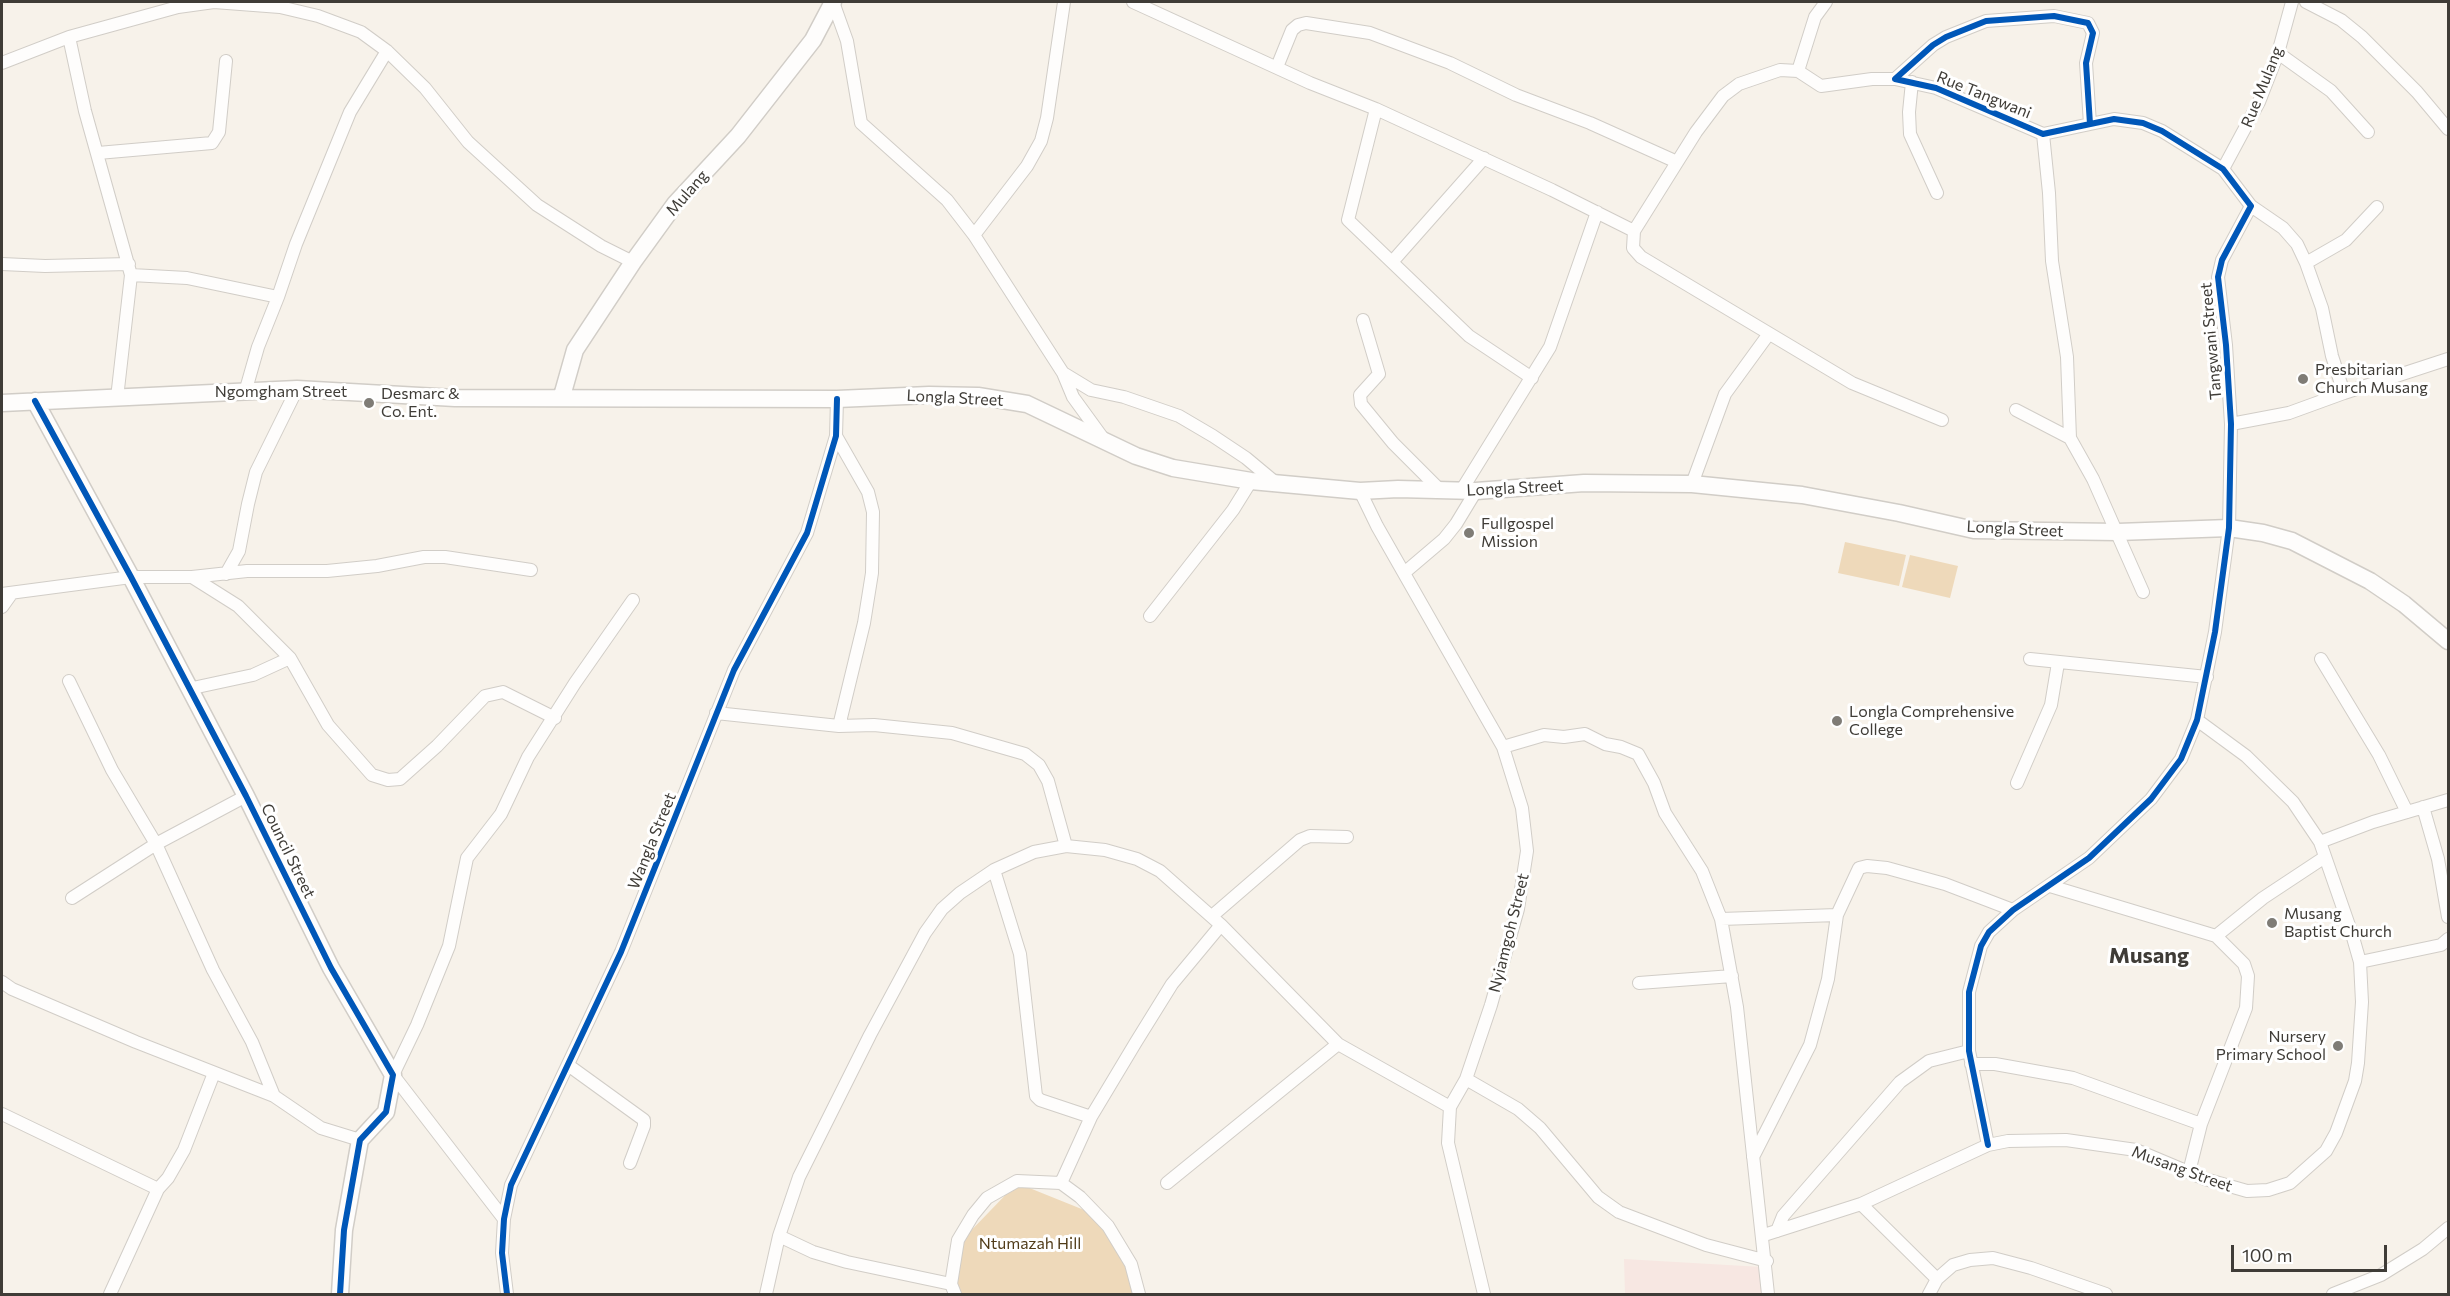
<!DOCTYPE html>
<style>
body{margin:0}
#map{position:relative;width:2450px;height:1296px;overflow:hidden;background:#f7f2ea;font-family:Commissioner,sans-serif}
canvas{display:block}
.frame{position:absolute;inset:0;border:3px solid #3f3c37;pointer-events:none}
.scale{position:absolute;left:2231px;top:1245px;width:156px;height:27px;box-sizing:border-box;border:3px solid #3f3c37;border-top:0;padding-left:8px;font-size:18px;line-height:21px;white-space:nowrap;color:#3f3c37;-webkit-text-stroke:4px #fff;paint-order:stroke}
</style>
<div id="map">
<canvas width="2450" height="1296"></canvas>
<div class="frame"></div>
<div class="scale">100 m</div>
</div>
<script>
const ctx = document.querySelector('canvas').getContext('2d');
ctx.lineJoin = 'round';
function paint(path, color) { ctx.fillStyle = color; ctx.fill(path, 'evenodd'); }
const poly = rows => new Path2D(rows.map(r => 'M' + r).join(''));
function strokePath(path, color, width, dash) { ctx.strokeStyle = color; ctx.lineWidth = width; ctx.lineCap = dash ? 'butt' : 'round'; ctx.setLineDash(dash || []); ctx.stroke(path); }
function write(font, color, halo, rows, align = 'center') {
  ctx.font = font + ' Commissioner,sans-serif'; ctx.lineWidth = 6; ctx.setLineDash([]); ctx.textBaseline = 'middle'; ctx.strokeStyle = halo; ctx.fillStyle = color; for (const [text, x, y, turn = 0] of rows) {
    ctx.save(); ctx.translate(x, y); ctx.rotate((+turn || 0) * Math.PI / 180); ctx.textAlign = isNaN(turn) ? turn : align; if (halo) ctx.strokeText(text, 0, 0); ctx.fillText(text, 0, 0); ctx.restore();
  }
}
const commercial = poly([
 [1624,1259,1762,1267,1763,1294,1625,1294]
]);
const green = poly([
 [1845,542,1906,555,1899,586,1838,573],
 [1910,555,1958,566,1950,598,1902,587],
 [1017,1183,1099,1216,1130,1265,1138,1294,950,1294,961,1241]
]);
const street = poly([
 [833,2,847,41,861,123,947,200,974,235,1063,373,1073,397,1105,441],
 [1133,2,1310,83,1376,109,1348,220,1469,336,1532,378],
 [2306,2,2341,20,2362,37,2417,92,2448,129],
 [69,37,85,111,131,275,117,398],
 [2278,53,2331,91,2368,132],
 [2,63,69,37,178,7,214,2,280,7,318,16,361,32,387,51,425,88,468,142,537,205,601,246,633,262],
 [1277,67,1292,30,1298,25,1306,23,1370,33,1450,63,1516,95,1590,123,1677,162],
 [1798,71,1815,17,1826,2],
 [1895,79,1872,79,1821,86,1798,71,1780,70,1739,84,1723,96,1696,132,1634,231,1633,248,1641,257,1852,383,1942,420],
 [1912,82,1909,112,1910,134,1937,193],
 [1376,109,1552,190,1634,231],
 [2043,134,2049,193,2052,261,2067,357,2070,438,2093,479,2143,592],
 [98,153,212,143,219,132,226,61],
 [2223,169,2259,102,2278,53,2292,2],
 [974,235,1027,166,1041,141,1047,118,1064,2],
 [1392,262,1484,158],
 [2306,263,2346,240,2377,207],
 [2,264,45,266,129,264],
 [131,275,187,278,278,297,258,347,246,389],
 [278,297,296,244,350,112,387,51],
 [1363,320,1379,374,1360,395,1361,404,1393,443,1441,491],
 [1063,373,1091,390,1124,397,1179,416,1213,436,1246,458,1276,483],
 [2344,393,2448,359],
 [2016,410,2070,438],
 [2231,424,2289,413,2344,393,2332,356,2322,308,2306,263,2297,244,2283,228,2251,206],
 [836,436,868,492,873,512,872,573,864,623,839,726],
 [1692,484,1725,394,1768,335],
 [1360,491,1377,526,1503,747,1522,808,1527,851,1518,909,1491,1005,1466,1079,1450,1107,1448,1143,1484,1294],
 [1461,491,1550,347,1597,212],
 [1404,573,1444,539,1456,524,1476,491],
 [226,574,239,551,248,504,256,472,297,389],
 [192,577,238,606,290,658,328,725,372,775,388,780,400,779,437,746,485,696,503,692,555,718],
 [2,594,131,577,192,577,247,571,327,571,377,566,424,557,445,557,531,570],
 [2,607,12,593],
 [1150,616,1233,510,1251,481],
 [2030,659,2207,677],
 [2321,659,2379,755,2407,812],
 [69,681,112,770,156,844,213,970,252,1042,274,1096],
 [188,689,253,675,290,658],
 [716,713,839,726,874,725,952,733,1025,754,1039,765,1048,781,1066,846],
 [1503,747,1544,735,1564,737,1585,734,1605,744,1621,747,1638,754,1654,783,1665,813,1702,871,1721,919,1737,1007,1768,1294],
 [2017,783,2051,705,2058,663],
 [2423,807,2438,859,2448,917],
 [2320,842,2373,822,2448,800],
 [994,870,1020,954,1036,1096,1040,1100,1091,1117],
 [2050,886,2216,936,2244,964,2248,976,2246,1008,2201,1124,2189,1172],
 [72,898,156,844,246,796],
 [1212,916,1300,840,1310,836,1347,837],
 [1721,919,1837,915],
 [2216,936,2263,898,2325,857],
 [2360,962,2441,945,2448,939],
 [2,982,12,989,136,1042,274,1096,321,1128,360,1140],
 [1639,983,1732,976],
 [1971,1064,1995,1064,2073,1078,2201,1124],
 [568,1065,644,1120,644,1126,630,1163],
 [1466,1079,1518,1109,1540,1128,1598,1197,1619,1212,1706,1245,1767,1261],
 [2,1114,158,1189,168,1178,184,1150,214,1073],
 [1988,1145,1969,1051,1969,992,1981,946,1989,932,2013,910,2089,858,2151,799,2181,759,2197,720,2215,632,2229,528,2231,424,2226,345,2218,277,2222,260,2251,206,2223,169,2162,131,2143,123,2114,119,2043,134,1936,88,1895,79,1933,45,1946,37,1986,21,2054,16,2088,23,2093,33,2086,63,2090,124],
 [1753,1157,1810,1045,1828,979,1837,915,1859,868,1867,866,1887,868,1945,884,2013,910],
 [1061,1183,1091,1117,1136,1042,1172,984,1221,925,1338,1044,1450,1107],
 [1167,1183,1338,1044],
 [1861,1204,1937,1279],
 [504,1219,393,1075,417,1025,449,946,467,858,501,814,528,757,575,683,633,600],
 [1777,1231,1783,1216,1900,1082,1929,1061,1969,1051],
 [1764,1235,1861,1204,1988,1145,2008,1141,2066,1140,2136,1150,2205,1179,2247,1191,2268,1190,2290,1183,2326,1151,2336,1133,2355,1081,2358,1063,2362,1002,2360,962,2352,934,2320,842,2293,802,2246,756,2197,720],
 [779,1236,813,1252,847,1262,951,1284],
 [110,1294,158,1189],
 [507,1294,502,1253,504,1219,511,1185,621,952,734,670,807,533,836,436,837,399],
 [766,1294,779,1236,799,1177,870,1035,925,933,942,909,960,893,994,870,1034,852,1066,846,1105,850,1137,859,1160,871,1221,925],
 [955,1294,951,1284,958,1240,973,1215,987,1198,1017,1181,1061,1183,1080,1197,1108,1226,1131,1264,1139,1294],
 [1929,1294,1937,1279,1953,1265,1970,1260,1993,1258,2031,1268,2106,1294],
 [2333,1294,2381,1275,2423,1249,2448,1228]
]);
const secondary = poly([
 [562,396,575,350,633,262,675,204,738,136,813,40,833,2],
 [35,401,131,577,246,796,331,968,393,1075,386,1112,360,1140,344,1230,340,1294],
 [2,403,297,389,455,398,837,399,929,395,978,396,1027,404,1136,456,1173,468,1251,481,1360,491,1398,489,1476,491,1584,483,1692,484,1802,495,1899,513,1974,530,2118,532,2229,528,2263,533,2292,541,2370,581,2404,604,2448,641]
]);
const cycleway = poly([
 [35,401,131,577,246,796,331,968,393,1075,386,1112,360,1140,344,1230,340,1294],
 [1988,1145,1969,1051,1969,992,1981,946,1989,932,2013,910,2089,858,2151,799,2181,759,2197,720,2215,632,2229,528,2231,424,2226,345,2218,277,2222,260,2251,206,2223,169,2162,131,2143,123,2114,119,2043,134,1936,88,1895,79,1933,45,1946,37,1986,21,2054,16,2088,23,2093,33,2086,63,2090,124],
 [507,1294,502,1253,504,1219,511,1185,621,952,734,670,807,533,836,436,837,399]
]);
const markers = [
 [2303,379,6,"#7f7c76"],
 [369,403,6,"#7f7c76"],
 [1469,533,6,"#7f7c76"],
 [1837,721,6,"#7f7c76"],
 [2272,923,6,"#7f7c76"],
 [2338,1046,6,"#7f7c76"]
];
const streetNames = [
 ["Rue Mulang",2262,87,-68],
 ["Rue Tangwani",1984,95,22],
 ["Mulang",687,193,-49],
 ["Tangwani Street",2211,341,-95],
 ["Ngomgham Street",281,392],
 ["Longla Street",955,398,3],
 ["Longla Street",1515,488,-3],
 ["Longla Street",2015,529,3],
 ["Wangla Street",652,841,-68],
 ["Council Street",288,851,64],
 ["Nyiamgoh Street",1509,933,-76],
 ["Musang Street",2182,1169,20]
];
const poiNames = [
 ["Presbitarian",2315,370],
 ["Church Musang",2315,388],
 ["Desmarc &",381,394],
 ["Co. Ent.",381,412],
 ["Fullgospel",1481,524],
 ["Mission",1481,542],
 ["Longla Comprehensive",1849,712],
 ["College",1849,730],
 ["Musang",2284,914],
 ["Baptist Church",2284,932],
 ["Nursery",2326,1037,"right"],
 ["Primary School",2326,1055,"right"]
];
const parkNames = [
 ["Ntumazah Hill",1030,1244]
];
const districtNames = [
 ["Musang",2149,956]
];
paint(commercial, '#f7e7e2');
paint(green, '#eed9ba');
strokePath(street, '#d1cdc7', 14);
strokePath(secondary, '#d1cdc7', 19);
strokePath(street, '#fefdfc', 12);
strokePath(secondary, '#fefdfc', 16);
strokePath(cycleway, '#0057b8', 6);
for (const [x, y, r, color] of markers) { const dot = new Path2D(); dot.arc(x, y, r, 0, 2 * Math.PI); ctx.fillStyle = color; ctx.fill(dot); strokePath(dot, '#fff', 2); }
write('16px', '#3f3c37', '#fff', streetNames);
write('16px', '#3f3c37', '#fff', poiNames, 'left');
write('16px', '#503b18', '#fff', parkNames);
write('bold 22px', '#3f3c37', '#fff', districtNames);
</script>
